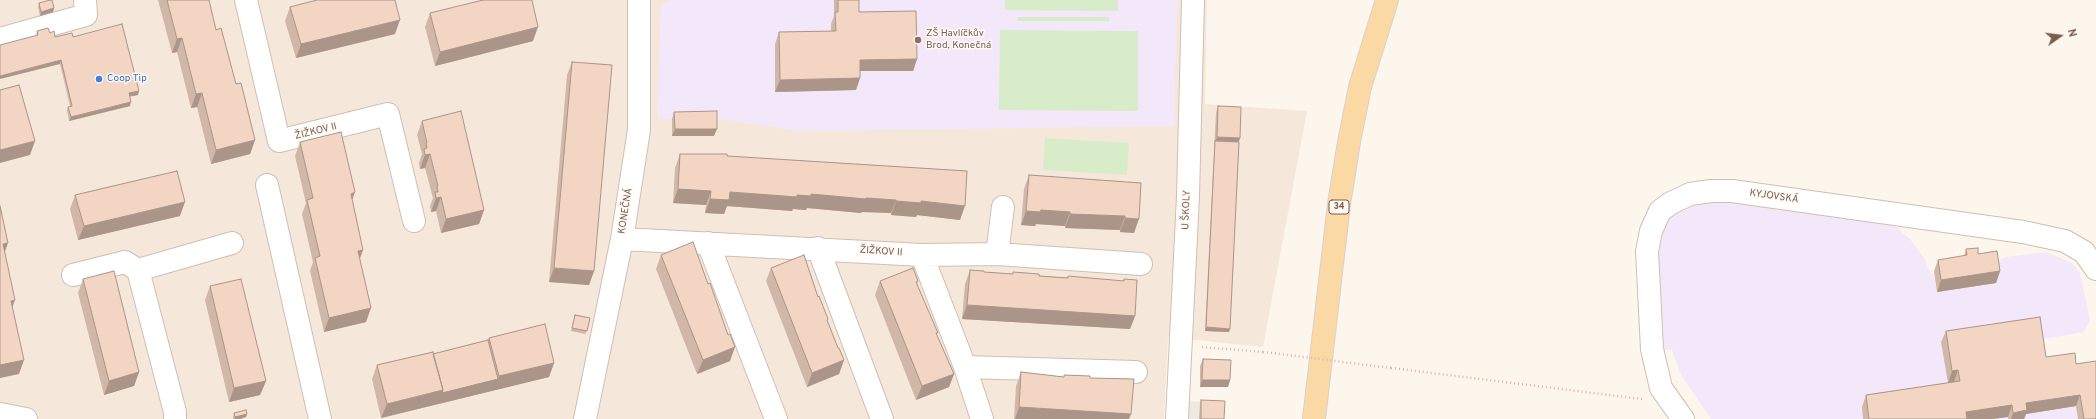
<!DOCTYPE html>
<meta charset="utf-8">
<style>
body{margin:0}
#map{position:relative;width:2096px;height:419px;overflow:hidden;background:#fdf6ec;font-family:Overpass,sans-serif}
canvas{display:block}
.north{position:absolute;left:2040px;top:16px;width:40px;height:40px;-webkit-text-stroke:3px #fffaf3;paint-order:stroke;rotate:76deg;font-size:11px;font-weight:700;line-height:16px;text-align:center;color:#7a5c4d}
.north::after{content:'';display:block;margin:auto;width:14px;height:18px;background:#7a5c4d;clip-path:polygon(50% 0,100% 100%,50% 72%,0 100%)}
</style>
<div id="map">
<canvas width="2096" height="419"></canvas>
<div class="north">N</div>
</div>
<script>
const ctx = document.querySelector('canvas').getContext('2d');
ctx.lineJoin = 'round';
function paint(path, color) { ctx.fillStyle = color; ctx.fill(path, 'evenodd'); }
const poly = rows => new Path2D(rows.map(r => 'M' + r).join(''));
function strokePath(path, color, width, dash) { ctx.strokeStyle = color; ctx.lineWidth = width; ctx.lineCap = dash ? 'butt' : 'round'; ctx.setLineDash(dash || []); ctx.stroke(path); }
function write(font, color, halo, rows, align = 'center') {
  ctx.font = font + ' Overpass,sans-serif'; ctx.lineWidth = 3; ctx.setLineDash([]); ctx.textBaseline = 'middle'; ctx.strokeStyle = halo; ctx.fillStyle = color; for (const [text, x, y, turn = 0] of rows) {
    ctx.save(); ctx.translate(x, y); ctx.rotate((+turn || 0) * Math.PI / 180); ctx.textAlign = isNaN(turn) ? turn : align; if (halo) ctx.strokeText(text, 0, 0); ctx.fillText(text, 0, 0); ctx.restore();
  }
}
const residential = poly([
 [0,0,1207,0,1205,104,1307,111,1263,347,1168,337,1164,419,0,419]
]);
const industrial = poly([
 [1188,401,1225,403,1224,419,1187,419]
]);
const education = poly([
 [670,0,1177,0,1174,126,796,131,715,118,657,119,661,6],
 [1716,198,1890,222,1910,239,1924,258,1931,274,1934,274,1937,292,2006,257,2047,252,2072,263,2080,273,2090,319,2084,332,2038,340,2042,368,2096,419,1711,419,1681,375,1672,350,1664,350,1660,331,1655,250,1666,220,1682,205]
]);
const green = poly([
 [1005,0,1118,0,1118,11,1005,10],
 [1018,17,1109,17,1109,21,1017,21],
 [1000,30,1138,31,1138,111,999,110],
 [1045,138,1129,143,1127,175,1043,170]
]);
const path = poly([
 [1202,347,1263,352],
 [1391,368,1642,399]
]);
const minor = poly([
 [246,0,279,141,388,114,414,221],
 [0,39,86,15,85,0],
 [267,185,320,419],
 [622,239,922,255,997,254,1141,264],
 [708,243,776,419],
 [818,248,882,419],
 [997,254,1003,207],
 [922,255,965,367,982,419],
 [138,270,175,412,175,419],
 [73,275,125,262,138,270,232,243],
 [965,367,1136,372],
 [0,414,26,419],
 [585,419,622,239,639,130,639,0],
 [1177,419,1188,196,1193,0],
 [1683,419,1661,388,1652,349,1647,251,1651,231,1660,211,1671,203,1690,194,1711,191,1732,191,2023,232,2065,241,2084,252,2096,269]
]);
const major = poly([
 [1314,419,1339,204,1349,142,1360,87,1387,0]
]);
const pathBridge = poly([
 [1263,352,1391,368]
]);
const wall = poly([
 [158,0,209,0,216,30,255,140,250,154,211,164,197,107,191,108,177,52,172,53],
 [834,0,859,0,859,12,917,59,913,71,860,71,860,78,856,90,775,92,775,44,779,32,831,31,831,24,834,16],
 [39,3,54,8,53,12,40,16,38,7],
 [290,7,395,34,296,58,285,21],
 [430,13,533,41,435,66,425,27],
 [37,31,50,33,55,37,73,37,138,95,130,96,130,106,69,121,67,110,68,107,70,106,60,64,36,36],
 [572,62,594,271,589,285,549,282,567,75],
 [1218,106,1239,142,1229,332,1205,331,1216,113],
 [674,112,714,136,672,136,672,119],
 [422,121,484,210,479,224,441,233,436,211,431,212,430,206,433,198,425,168,420,169,419,163,422,154,417,135],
 [300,142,352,201,360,260,366,322,324,332,310,271,313,262,302,214,306,203,295,156],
 [680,154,967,171,960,220,917,215,916,217,891,215,891,213,862,212,861,213,807,208,806,210,793,209,792,211,727,206,724,214,705,213,706,205,673,203,675,168],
 [1029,175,1141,183,1134,233,1120,232,1120,230,1065,228,1065,226,1036,224,1035,226,1021,225,1024,189],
 [75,195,180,216,78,240,70,209],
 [1966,249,1978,254,2000,271,1996,283,1937,292,1934,271,1938,260,1964,256],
 [661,255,730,361,697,374,656,269],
 [771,268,818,297,838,348,844,360,839,374,807,387,766,281],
 [970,270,984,272,1013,274,1013,272,1039,276,1123,281,1124,279,1135,316,1130,329,962,319,965,284],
 [83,279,139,372,134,386,104,395,78,293],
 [880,281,918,281,917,283,937,335,954,374,949,387,916,400,875,295],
 [210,286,266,381,260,395,229,402,205,300],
 [575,315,587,331,585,334,571,331],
 [1946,331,2046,357,2076,364,2096,419,2078,419,2076,406,2026,414,2024,419,2008,419,2008,417,1992,419,1863,419,1862,407,1866,395,1954,382,1948,383,1941,342],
 [489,338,554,363,549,377,381,418,372,379,377,365,433,354,488,340],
 [1203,359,1230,380,1228,387,1200,387,1200,366],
 [1021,372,1064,377,1064,375,1090,378,1129,419,1014,419,1016,386],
 [1201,400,1224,419,1199,419,1200,404],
 [234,413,247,414,246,417,240,419,233,419,233,417]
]);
const shadedWall = poly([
 [54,8,53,12,40,16,41,12],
 [400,20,395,34,296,58,301,44],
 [538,27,533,41,435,66,440,52],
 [182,38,177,52,172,53,177,39],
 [917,59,913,71,855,71,860,60],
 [61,60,60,64,0,79,0,76],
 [860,78,856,90,775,92,780,80],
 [139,91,138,95,128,97,129,93],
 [202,93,197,107,191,108,196,94],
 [131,102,130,106,69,121,71,117],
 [675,129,717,129,714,136,672,136],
 [1217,137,1240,138,1238,145,1215,141],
 [255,140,250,154,211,164,216,150],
 [35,141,30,155,0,163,0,150],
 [430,154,425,168,420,169,425,155],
 [678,189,711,191,706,205,673,203],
 [355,192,350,206,351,194],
 [730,192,797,195,811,194,896,200,891,213,862,212,861,213,807,208,806,210,793,209,792,211,727,206,724,214,705,213,710,199],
 [441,197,436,211,431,212,436,198],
 [896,201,921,201,965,206,960,220,917,215,916,217,891,215],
 [185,202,180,216,78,240,84,226],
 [484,210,479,224,441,233,446,219],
 [1041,210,1070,212,1065,226,1036,224,1035,226,1021,225,1026,211],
 [1070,214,1125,216,1120,230,1065,228],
 [1125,218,1139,219,1134,233,1120,232],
 [8,243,3,257,3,244],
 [363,250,358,264,358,251],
 [554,268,594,271,589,285,549,282],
 [2000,271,1996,283,1937,292,1941,280],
 [15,300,10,314,11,301],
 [967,305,1135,316,1130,329,962,319],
 [371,308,366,322,324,332,329,318],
 [1206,327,1230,329,1229,332,1205,331],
 [735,347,730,361,697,374,703,360],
 [24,360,19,374,0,378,0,365],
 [844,360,839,374,807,387,812,373],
 [554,363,549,377,381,418,387,404,443,390,498,379,499,376],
 [1958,370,1954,382,1948,383,1952,371],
 [139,372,134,386,104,395,109,381],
 [954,374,949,387,916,400,922,386],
 [1202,380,1230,380,1228,387,1200,387],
 [266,381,260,395,229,402,234,388],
 [2080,395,2076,406,2026,414,2024,419,2011,419,2013,413,2026,403],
 [2012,405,2008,417,1992,419,1964,419,1966,412],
 [1019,407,1131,414,1129,419,1015,419],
 [247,414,246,417,240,419,235,419,235,417]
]);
const building = poly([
 [50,0,52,0,54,8,41,12,39,3,50,0],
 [167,0,209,0,216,30,221,28,236,84,241,83,255,140,216,150,202,93,196,94,182,38,177,39,167,0],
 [317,0,395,0,400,20,301,44,290,7,317,0],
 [483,0,532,0,538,27,440,52,430,13,483,0],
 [838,0,859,0,859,12,916,11,917,59,860,60,860,78,780,80,779,32,836,31,835,12,838,12,838,0],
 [122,24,139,91,129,93,131,102,71,117,68,107,72,106,61,60,0,76,0,45,38,35,37,31,48,28,50,33,54,31,55,37,72,33,73,37,122,24],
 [572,62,612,65,594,271,554,268,572,62],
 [19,85,35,141,0,150,0,90,19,85],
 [1218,106,1241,107,1240,138,1217,137,1218,106],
 [461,111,484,210,446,219,441,197,436,198,435,192,438,192,437,187,438,186,430,154,425,155,424,149,427,148,426,143,427,143,422,121,461,111],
 [717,111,717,129,675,129,674,112,717,111],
 [341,132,355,192,351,194,363,250,358,251,371,308,329,318,315,258,320,256,307,200,313,198,300,142,341,132],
 [1215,141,1239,142,1230,329,1206,327,1215,141],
 [680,154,727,154,727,156,967,171,965,206,921,201,921,203,896,201,896,200,866,198,866,199,811,194,811,196,797,195,797,197,730,192,729,200,710,199,711,191,678,189,680,154],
 [177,171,185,202,84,226,75,195,177,171],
 [1029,175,1141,183,1139,219,1125,218,1125,216,1070,214,1070,212,1041,210,1040,212,1026,211,1029,175],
 [0,206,8,243,3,244,15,300,11,301,24,360,0,365,0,206],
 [693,242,708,284,710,283,728,335,730,334,735,347,703,360,661,255,693,242],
 [1978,248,1978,254,1997,251,2000,271,1941,280,1938,260,1967,255,1966,249,1978,248],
 [804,255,818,297,819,296,828,319,827,320,838,348,839,348,844,360,812,373,771,268,804,255],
 [913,268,918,281,916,282,938,333,936,333,954,374,922,386,880,281,913,268],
 [970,270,984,271,984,272,1013,274,1013,272,1039,274,1039,276,1068,278,1068,276,1124,281,1124,279,1137,280,1135,316,967,305,970,270],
 [114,271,139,372,109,381,83,279,114,271],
 [241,279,266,381,234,388,210,286,241,279],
 [575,315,590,318,587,331,572,328,575,315],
 [2040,317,2046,357,2075,353,2076,364,2096,361,2096,419,2084,419,2080,395,2026,403,2027,410,2013,413,2012,405,1966,412,1967,419,1869,419,1866,395,1960,381,1958,370,1952,371,1946,331,2040,317],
 [545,324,554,363,499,376,489,338,545,324],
 [488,340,498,379,442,393,443,390,433,354,488,340],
 [433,352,443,390,387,404,377,365,433,352],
 [1203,359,1231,360,1230,380,1202,380,1203,359],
 [1021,372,1064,377,1064,375,1090,376,1090,378,1134,379,1131,414,1019,407,1021,372],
 [1201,400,1225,401,1224,419,1201,419,1201,400],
 [246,410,247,414,235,417,234,413,246,410]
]);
const markers = [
 [918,40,4,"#8d6e63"],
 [99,79,4,"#3f7fe0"]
];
const shields = [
 [1339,207,20]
];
const shieldNames = [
 ["34",1339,207]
];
const educationNames = [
 ["ZŠ Havlíčkův",926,34],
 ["Brod, Konečná",926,46]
];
const shopNames = [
 ["Coop Tip",107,79]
];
const streetNames = [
 ["ŽIŽKOV II",316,132,-14],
 ["KYJOVSKÁ",1774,197,8],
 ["U ŠKOLY",1187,210,-88],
 ["KONEČNÁ",626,211,-81],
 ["ŽIŽKOV II",881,252,4]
];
paint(residential, '#f5e8da');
paint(industrial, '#efe9e4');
paint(education, '#f3e8fa');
paint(green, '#d8ecc9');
strokePath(minor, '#d1beb0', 24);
strokePath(major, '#dad1cd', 24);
strokePath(path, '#d9b8a5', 2.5, [1, 3]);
strokePath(minor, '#fff', 22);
strokePath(major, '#fbd9a5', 22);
strokePath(pathBridge, '#d9b8a5', 2.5, [1, 3]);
paint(wall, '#d1b7a8');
paint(shadedWall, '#aa9588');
paint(building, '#f3d5c3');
strokePath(building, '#aa9588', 1);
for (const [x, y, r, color] of markers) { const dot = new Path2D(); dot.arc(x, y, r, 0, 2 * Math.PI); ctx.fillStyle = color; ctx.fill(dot); strokePath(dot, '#fffaf3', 1.5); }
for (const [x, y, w] of shields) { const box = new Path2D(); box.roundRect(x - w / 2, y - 7, w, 14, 3); ctx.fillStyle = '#fffaf3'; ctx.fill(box); strokePath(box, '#7a5c4d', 1); }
write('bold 9px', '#7a5c4d', null, shieldNames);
write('10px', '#785e54', '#fffaf3', educationNames, 'left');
write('10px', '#366cbe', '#fffaf3', shopNames, 'left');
write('10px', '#7a5c4d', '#fffaf3', streetNames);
</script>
